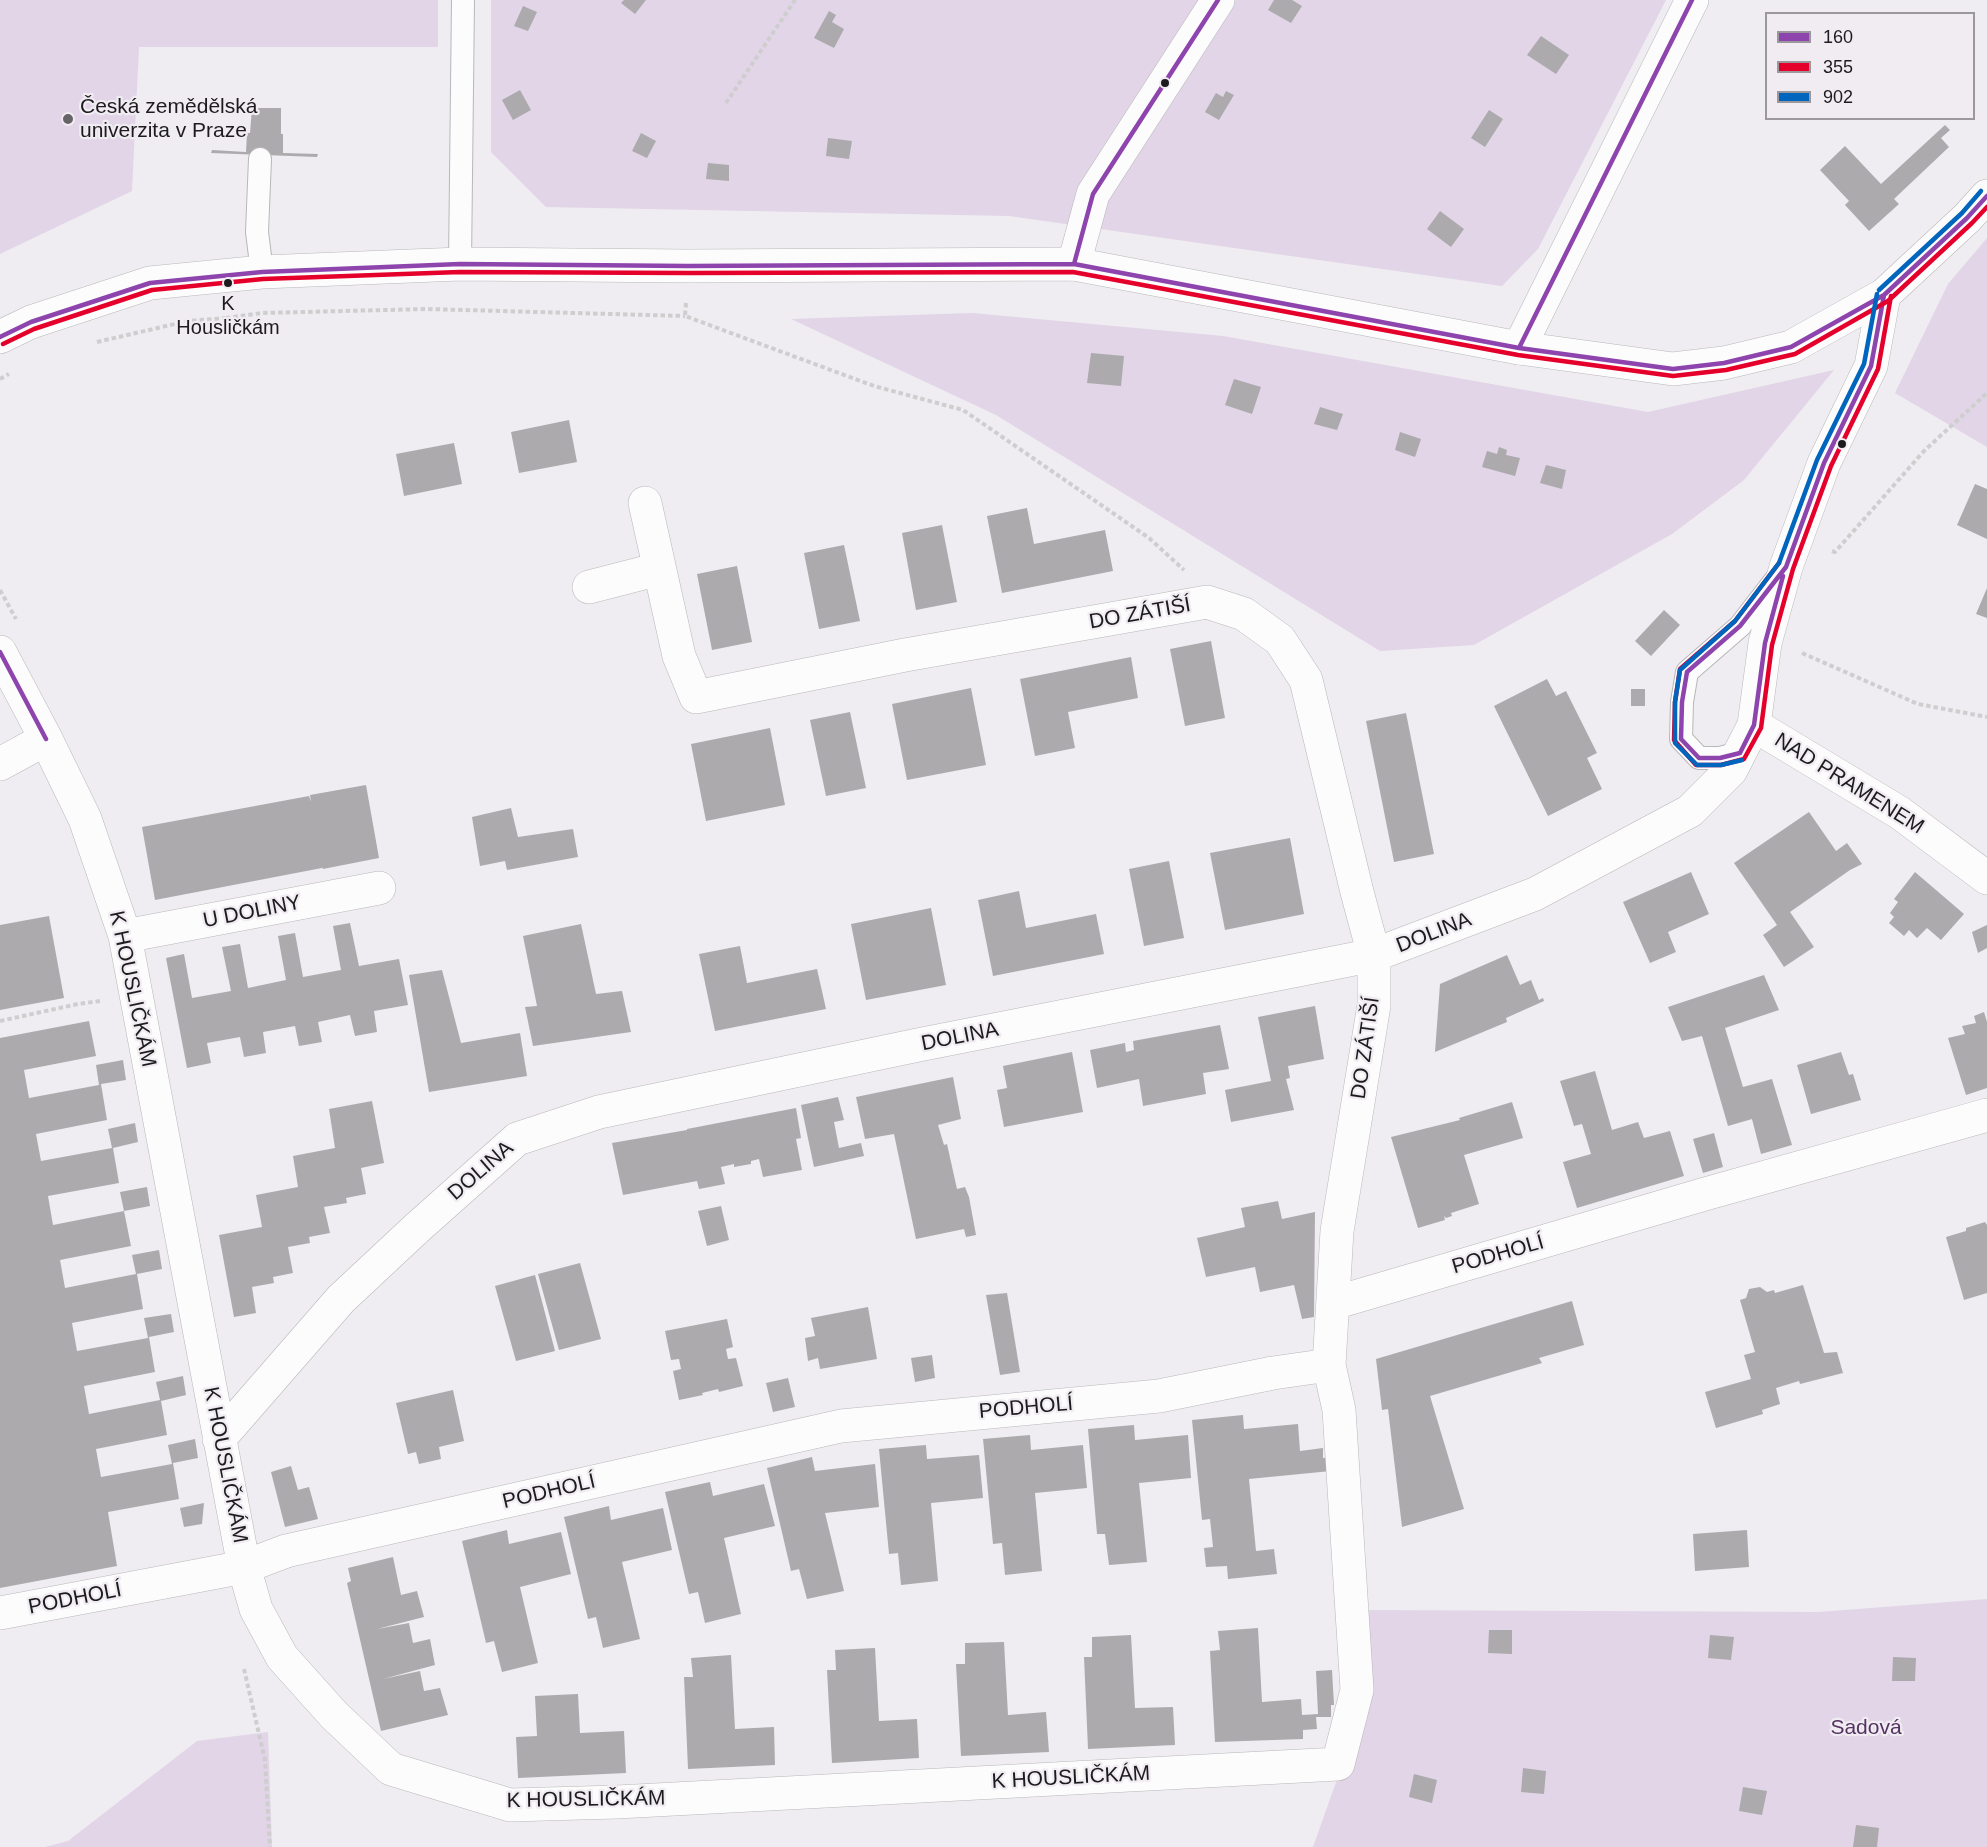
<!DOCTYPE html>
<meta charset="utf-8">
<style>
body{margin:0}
#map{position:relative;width:1987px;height:1847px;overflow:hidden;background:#efedf1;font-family:Helvetica,sans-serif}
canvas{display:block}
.legend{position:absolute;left:1765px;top:12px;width:210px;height:108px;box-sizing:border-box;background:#f0ecf2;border:2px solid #9b989d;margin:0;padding:8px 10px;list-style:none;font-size:18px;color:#1c1b1d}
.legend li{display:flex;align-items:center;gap:12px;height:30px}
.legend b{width:30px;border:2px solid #9b989d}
</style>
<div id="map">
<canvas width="1987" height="1847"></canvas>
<ul class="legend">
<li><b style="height:8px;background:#8e44ad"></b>160</li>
<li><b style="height:8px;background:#e4002b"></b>355</li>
<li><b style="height:8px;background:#0065bd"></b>902</li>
</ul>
</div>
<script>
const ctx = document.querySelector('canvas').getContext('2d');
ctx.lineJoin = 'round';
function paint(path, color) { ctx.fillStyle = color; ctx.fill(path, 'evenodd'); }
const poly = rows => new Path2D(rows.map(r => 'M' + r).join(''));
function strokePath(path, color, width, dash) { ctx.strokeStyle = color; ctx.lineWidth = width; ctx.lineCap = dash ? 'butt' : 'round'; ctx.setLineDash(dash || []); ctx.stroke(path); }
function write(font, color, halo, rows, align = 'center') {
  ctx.font = font + ' Helvetica,sans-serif'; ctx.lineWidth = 4.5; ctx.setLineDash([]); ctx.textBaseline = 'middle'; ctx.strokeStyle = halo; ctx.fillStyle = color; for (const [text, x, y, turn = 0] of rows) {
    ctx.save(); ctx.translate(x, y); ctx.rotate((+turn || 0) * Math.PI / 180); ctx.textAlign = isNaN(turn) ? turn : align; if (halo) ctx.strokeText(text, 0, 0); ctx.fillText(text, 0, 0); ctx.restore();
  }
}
const green = poly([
 [0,0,438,0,438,47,139,47,132,191,0,254],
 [491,0,1666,0,1538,249,1502,286,1009,216,546,207,491,152],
 [1987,238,1987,447,1895,393,1948,284],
 [972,313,1223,336,1648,412,1834,370,1744,480,1672,534,1474,645,1380,651,996,415,791,319],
 [1987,1599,1987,1847,1313,1847,1361,1712,1355,1610,1819,1612],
 [268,1732,272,1847,45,1847,68,1841,197,1741]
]);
const building = poly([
 [624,0,646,0,635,14,621,3],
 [1274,0,1292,0,1302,6,1291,23,1268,10],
 [523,6,537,12,528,31,514,26],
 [829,11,836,15,832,22,844,29,834,48,814,38],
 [1541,36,1569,55,1556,74,1527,55],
 [520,90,531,110,513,120,502,100],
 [1226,91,1234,95,1219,120,1205,112,1216,93,1223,97],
 [252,108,281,108,281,134,283,134,283,153,318,154,317,157,211,153,212,150,246,152,247,133,250,133],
 [1489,110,1503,119,1485,147,1471,138],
 [1945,125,1950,130,1941,138,1949,147,1894,199,1899,204,1869,231,1845,205,1849,201,1820,170,1845,146,1881,184],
 [641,133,656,141,647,158,632,151],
 [828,138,852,141,849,159,826,156],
 [708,163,729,165,729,181,706,179],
 [1440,211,1464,229,1451,247,1427,229],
 [1091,353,1124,356,1121,386,1087,383],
 [1234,379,1261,387,1252,414,1225,405],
 [1320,407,1343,414,1337,430,1314,424],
 [569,420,577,462,519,473,511,432],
 [1400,432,1421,439,1415,457,1395,450],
 [454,443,462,484,404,496,396,454],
 [1499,447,1507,450,1506,455,1520,458,1515,476,1482,467,1487,451,1497,454],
 [1546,465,1566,470,1562,489,1540,483],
 [1975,484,1987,489,1987,539,1957,525],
 [1027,508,1034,544,1105,530,1113,571,1002,593,987,516],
 [942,525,957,602,916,610,902,533],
 [844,545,860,621,819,629,804,553],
 [737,566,752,642,712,650,697,574],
 [1987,588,1987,618,1976,614],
 [1664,610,1680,625,1651,656,1635,641],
 [1211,641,1225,718,1185,726,1170,649],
 [1131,657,1138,698,1068,712,1075,748,1035,756,1020,679],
 [1547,679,1556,696,1566,691,1597,753,1587,758,1602,789,1548,816,1494,706],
 [971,688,986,765,907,780,892,704],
 [1631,689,1645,689,1645,706,1631,706],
 [850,712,866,788,826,796,810,720],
 [1406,713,1434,854,1394,862,1366,721],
 [770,728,785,805,706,821,691,744],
 [366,785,379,858,323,869,322,867,322,868,155,900,142,827,309,796,311,802,310,795],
 [511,808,518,837,573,829,578,857,507,870,505,861,480,866,472,817],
 [1809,812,1836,851,1847,843,1862,864,1850,870,1790,912,1814,947,1784,967,1763,935,1777,925,1734,863],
 [1290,838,1304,914,1225,930,1210,853],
 [1169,861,1184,938,1144,946,1129,869],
 [1691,872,1709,914,1668,932,1676,952,1650,963,1623,902],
 [1915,872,1964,914,1941,940,1927,928,1917,938,1909,930,1904,936,1889,923,1894,917,1890,913,1898,902,1894,899],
 [1019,891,1026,928,1096,914,1104,954,993,976,978,900],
 [931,908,946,985,866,1000,851,924],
 [49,916,64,998,0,1010,0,925],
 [350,923,359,966,399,959,408,1005,374,1011,377,1032,355,1036,350,1015,318,1022,322,1042,299,1046,295,1026,263,1032,266,1053,244,1057,240,1037,207,1043,211,1063,187,1068,166,958,184,954,192,998,231,991,222,947,240,944,248,988,286,980,278,936,295,933,303,977,341,970,333,926],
 [581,924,596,994,622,991,631,1032,533,1046,525,1007,537,1006,523,936],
 [1987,925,1987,948,1978,953,1972,932],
 [740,946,747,983,817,969,826,1009,715,1031,699,954],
 [1507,955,1520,985,1531,980,1539,1000,1543,998,1544,1001,1506,1018,1507,1022,1435,1052,1440,984],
 [442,970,461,1043,520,1033,527,1076,429,1092,409,975],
 [1764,975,1779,1010,1725,1028,1743,1087,1772,1079,1792,1145,1761,1154,1752,1119,1728,1126,1702,1036,1682,1041,1668,1007],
 [1315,1006,1324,1059,1288,1066,1290,1078,1286,1079,1294,1110,1231,1122,1225,1090,1271,1081,1258,1017],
 [1984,1012,1987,1022,1987,1088,1966,1095,1948,1038,1965,1034,1962,1026,1976,1023,1974,1016],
 [89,1021,96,1056,24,1070,29,1098,99,1085,96,1065,123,1060,126,1080,101,1084,107,1120,36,1134,41,1161,112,1148,108,1129,135,1123,138,1142,113,1148,119,1183,48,1196,53,1225,124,1211,131,1246,60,1260,65,1288,136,1274,132,1255,159,1250,162,1269,137,1274,143,1309,72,1323,77,1351,148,1338,144,1318,171,1314,174,1332,149,1337,155,1372,84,1386,89,1414,160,1400,156,1382,183,1376,186,1395,161,1401,167,1435,96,1449,101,1477,172,1464,168,1445,195,1439,198,1458,173,1463,179,1499,108,1512,117,1566,0,1588,0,1038],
 [1220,1025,1229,1069,1203,1073,1206,1094,1143,1106,1139,1079,1097,1088,1090,1050,1125,1043,1126,1052,1134,1050,1133,1041],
 [1072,1052,1083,1112,1004,1127,997,1090,1007,1088,1003,1066],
 [1841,1052,1849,1075,1853,1074,1861,1100,1811,1114,1797,1065],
 [1595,1071,1612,1130,1638,1122,1644,1138,1670,1131,1684,1176,1577,1208,1563,1162,1591,1154,1582,1124,1574,1126,1560,1081],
 [953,1077,961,1119,938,1125,944,1145,947,1144,957,1189,965,1187,969,1197,976,1235,966,1237,964,1229,916,1239,894,1134,865,1139,856,1097],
 [838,1097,844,1120,834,1122,839,1148,861,1143,864,1156,814,1167,801,1105],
 [372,1101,384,1163,361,1168,366,1194,346,1198,347,1203,324,1207,330,1233,309,1237,310,1243,288,1247,293,1273,273,1277,274,1283,252,1287,256,1313,234,1317,219,1235,262,1227,256,1195,298,1187,293,1156,335,1148,329,1109],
 [1512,1102,1523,1138,1464,1155,1479,1204,1451,1213,1452,1216,1446,1218,1444,1216,1445,1220,1418,1228,1391,1137,1460,1120,1459,1118],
 [796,1108,801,1138,796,1139,802,1170,763,1177,759,1159,751,1161,751,1164,734,1167,734,1164,721,1167,725,1184,699,1189,697,1181,623,1195,612,1143,687,1130,687,1129],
 [1714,1133,1723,1167,1703,1173,1693,1139],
 [147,1187,150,1206,124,1211,120,1192],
 [1278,1201,1282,1219,1315,1212,1314,1317,1302,1319,1294,1285,1260,1292,1255,1267,1206,1277,1197,1238,1245,1227,1241,1208],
 [721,1206,729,1240,707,1246,698,1211],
 [1985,1222,1987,1225,1987,1293,1964,1300,1946,1237,1966,1231,1966,1228],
 [580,1263,601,1339,559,1350,538,1274],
 [535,1275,555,1351,516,1361,495,1286],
 [1803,1285,1824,1353,1837,1352,1843,1373,1800,1384,1799,1381,1776,1388,1780,1404,1762,1410,1763,1414,1716,1428,1705,1392,1751,1379,1744,1355,1755,1352,1740,1300,1746,1298,1749,1289,1760,1287,1767,1292,1774,1290,1775,1293],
 [1007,1293,1020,1372,1000,1375,986,1295],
 [1572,1301,1584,1345,1539,1358,1542,1363,1430,1396,1464,1509,1402,1527,1388,1409,1382,1410,1376,1359],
 [868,1307,877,1359,820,1369,818,1358,808,1361,805,1338,815,1336,811,1318],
 [727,1319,733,1347,726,1349,728,1359,736,1358,743,1386,719,1392,718,1389,702,1393,703,1395,679,1400,673,1371,681,1369,679,1359,671,1360,665,1331],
 [932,1355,935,1378,915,1382,911,1358],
 [788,1378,795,1407,773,1412,766,1383],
 [453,1390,464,1441,439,1447,441,1459,419,1464,416,1452,408,1454,396,1403],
 [1243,1415,1244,1429,1298,1424,1300,1451,1323,1448,1323,1458,1330,1457,1331,1471,1249,1479,1256,1551,1274,1549,1277,1574,1228,1579,1227,1566,1206,1567,1204,1548,1213,1547,1210,1519,1202,1520,1192,1420],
 [1134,1425,1135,1440,1188,1435,1191,1478,1139,1483,1147,1562,1109,1565,1105,1534,1097,1534,1088,1429],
 [1030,1435,1031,1450,1083,1445,1087,1488,1035,1493,1042,1571,1005,1575,1002,1543,993,1544,983,1439],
 [926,1445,927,1459,979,1455,983,1498,931,1503,938,1581,901,1585,898,1553,889,1554,879,1449],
 [812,1457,815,1471,875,1464,879,1507,825,1513,844,1591,807,1599,799,1569,791,1571,767,1468],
 [291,1466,298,1490,309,1487,318,1519,285,1527,271,1472],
 [710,1482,713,1496,764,1484,775,1526,724,1538,741,1614,705,1623,698,1592,689,1594,665,1492],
 [204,1503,202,1524,184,1527,180,1508],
 [609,1506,611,1520,663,1508,672,1550,622,1562,640,1639,603,1648,596,1617,588,1619,564,1517],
 [507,1530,509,1544,561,1532,571,1574,520,1587,538,1663,502,1672,494,1641,486,1643,462,1541],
 [1747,1530,1749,1567,1695,1571,1693,1534],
 [393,1557,401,1595,417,1591,424,1617,377,1629,409,1623,413,1643,430,1639,435,1665,383,1679,420,1671,424,1691,440,1688,448,1715,381,1731,347,1583,351,1581,348,1568],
 [1258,1628,1262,1702,1301,1699,1302,1715,1318,1714,1316,1671,1332,1670,1334,1705,1331,1705,1331,1717,1316,1717,1317,1729,1303,1730,1303,1739,1215,1742,1210,1651,1220,1650,1218,1631],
 [1489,1630,1512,1630,1512,1654,1488,1653],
 [1131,1635,1135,1708,1173,1707,1175,1745,1088,1749,1084,1657,1092,1657,1092,1637],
 [1710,1635,1734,1637,1731,1660,1708,1658],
 [1004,1642,1008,1715,1046,1712,1049,1752,961,1756,956,1664,965,1664,965,1643],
 [875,1648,879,1721,917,1719,919,1758,832,1763,827,1670,836,1670,835,1650],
 [731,1655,735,1729,774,1727,775,1765,688,1769,684,1677,693,1677,691,1658],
 [1893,1657,1916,1658,1915,1681,1892,1681],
 [578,1694,580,1733,624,1731,626,1773,518,1778,516,1737,537,1736,535,1696],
 [1523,1768,1546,1771,1544,1794,1521,1792],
 [1414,1774,1437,1780,1432,1803,1409,1797],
 [1743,1787,1767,1791,1762,1815,1739,1811],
 [1856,1825,1879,1828,1877,1847,1853,1847]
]);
const path = poly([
 [726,103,795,0],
 [686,303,685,316,874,386,963,410,1149,538,1184,570],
 [226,318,262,313,427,309,685,316],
 [97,342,188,321,226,318,225,315],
 [0,379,9,374],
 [1832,551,1835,552,1924,451,1987,393],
 [0,590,16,619],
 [1802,653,1918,704,1987,717],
 [0,1021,78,1004,100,1001],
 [244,1669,265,1760,270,1847]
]);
const service = poly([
 [260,159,257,232,262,272],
 [460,264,463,0],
 [1740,753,1720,758,1699,758,1681,739,1682,702,1687,672,1740,626,1777,578]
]);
const minor = poly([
 [1074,264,1093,194,1218,0],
 [1519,348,1692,0],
 [589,587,659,569],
 [0,652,46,739,85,819,125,936,244,1567,256,1609,282,1657,334,1715,391,1769,510,1805,617,1802,1338,1764,1357,1690,1339,1410,1329,1365],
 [1754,725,1900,813,1987,878],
 [0,764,46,739],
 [125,936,379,888],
 [1334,1303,1705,1194,1987,1115],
 [219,1439,341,1299,417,1228,517,1139,599,1112,918,1045,1374,955,1535,894,1690,811,1731,770,1754,725,1765,643,1786,567,1824,463,1871,366,1884,295],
 [0,1613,244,1567,286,1551,841,1426,1159,1396,1273,1373,1329,1365,1337,1231,1374,1005,1374,955,1357,892,1306,680,1280,640,1244,614,1207,602,905,655,696,697,679,656,645,503]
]);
const tertiary = poly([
 [0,337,31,322,150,283,262,272,460,264,688,266,1074,264,1519,348,1673,369,1724,363,1791,347,1884,295,1967,218,1987,196]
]);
const bus1 = poly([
 [1074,264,1093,194,1218,0],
 [0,337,31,322,150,283,262,272,460,264,688,266,1074,264,1519,348,1673,369,1724,363,1791,347,1884,295,1967,218,1987,196],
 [1519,348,1692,0],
 [0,652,46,739],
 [1740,753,1720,758,1699,758,1681,739,1682,702,1687,672,1740,626,1786,567,1824,463,1871,366,1884,295],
 [1740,753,1754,725,1765,643,1783,576]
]);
const bus2 = poly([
 [3,344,34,329,152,290,263,279,460,272,688,273,1073,272,1518,355,1673,376,1726,370,1795,354,1888,301,1972,223,1987,207],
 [1779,563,1735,621,1680,669,1675,702,1674,740,1696,765,1721,765,1744,759,1761,728,1772,645,1793,569,1831,466,1878,369,1891,296]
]);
const bus3 = poly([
 [1879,290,1962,213,1981,191],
 [1742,760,1721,765,1697,765,1675,743,1675,702,1680,670,1735,621,1779,563,1817,460,1864,364,1877,294]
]);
const markers = [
 [1165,83,5,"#1c1b1d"],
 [68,119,6,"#666467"],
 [228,283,5,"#1c1b1d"],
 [1842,444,5,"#1c1b1d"]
];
const busNames = [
 ["K",228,304],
 ["Housličkám",228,328]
];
const poiNames = [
 ["Česká zemědělská",80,107],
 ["univerzita v Praze",80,131]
];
const streetNames = [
 ["DO ZÁTIŠÍ",1140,614,-10],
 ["NAD PRAMENEM",1849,784,32],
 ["U DOLINY",252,912,-11],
 ["DOLINA",1434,933,-21],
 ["K HOUSLIČKÁM",132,989,78],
 ["DOLINA",960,1037,-11],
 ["DO ZÁTIŠÍ",1366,1048,-82],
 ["DOLINA",481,1171,-41],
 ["PODHOLÍ",1498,1255,-16],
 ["PODHOLÍ",1026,1408,-5],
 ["K HOUSLIČKÁM",225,1465,79],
 ["PODHOLÍ",549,1492,-13],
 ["PODHOLÍ",75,1599,-11],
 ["K HOUSLIČKÁM",1071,1778,-3],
 ["K HOUSLIČKÁM",586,1800,-1]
];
const parkNames = [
 ["Sadová",1866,1728]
];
paint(green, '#e1d5e7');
paint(building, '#acaaad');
strokePath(service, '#b8b7b9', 24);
strokePath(minor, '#b8b7b9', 34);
strokePath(tertiary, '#b8b7b9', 34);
strokePath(path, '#cececf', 4, [4.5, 3]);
strokePath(service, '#fdfcfd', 22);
strokePath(minor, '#fdfcfd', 33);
strokePath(tertiary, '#fdfcfd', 33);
strokePath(bus1, '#8e44ad', 4.5);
strokePath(bus2, '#e4002b', 4.5);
strokePath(bus3, '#0065bd', 4.5);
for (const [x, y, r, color] of markers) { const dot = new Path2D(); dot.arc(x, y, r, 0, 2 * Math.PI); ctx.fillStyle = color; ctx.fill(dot); strokePath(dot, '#f0ecf2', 2); }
write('20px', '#1c1b1d', '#f0ecf2', busNames);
write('21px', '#1c1b1d', '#f0ecf2', poiNames, 'left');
write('21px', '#1c1b1d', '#f0ecf2', streetNames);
write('21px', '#543362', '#f0ecf2', parkNames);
</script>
